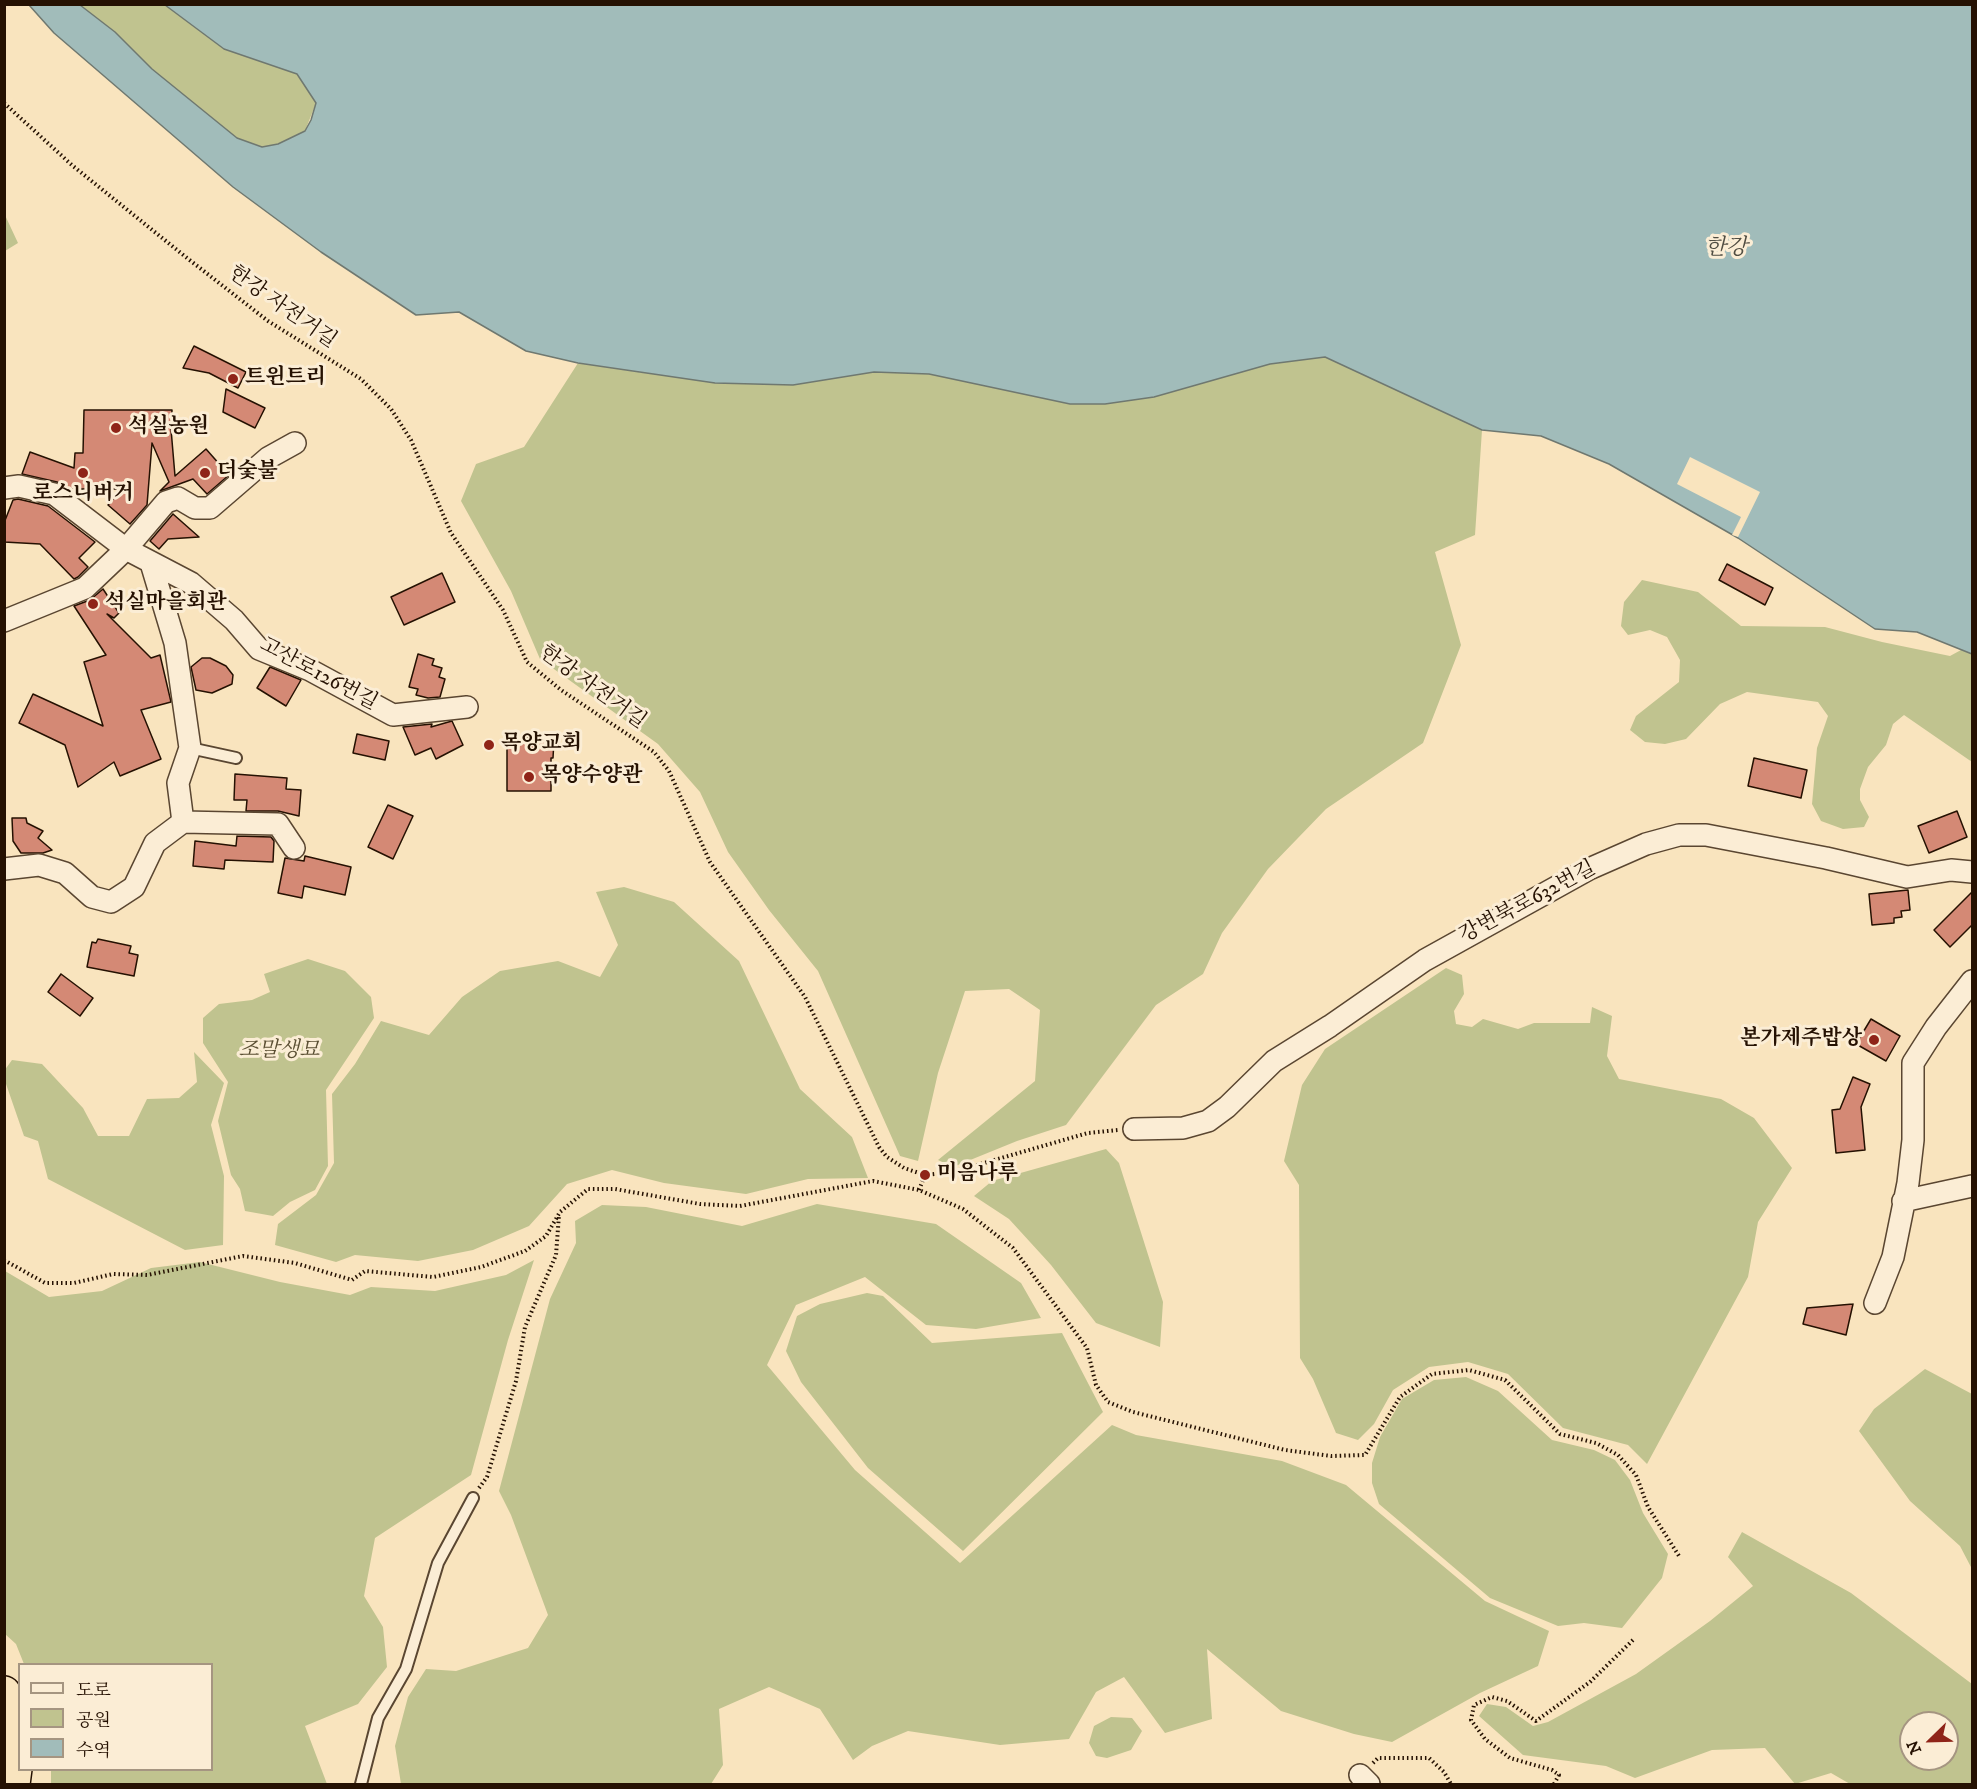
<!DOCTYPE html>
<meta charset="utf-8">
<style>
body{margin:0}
#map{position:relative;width:1977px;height:1789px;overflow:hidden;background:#f9e4be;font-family:"IM FELL DW Pica","Noto Serif KR",serif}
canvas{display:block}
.frame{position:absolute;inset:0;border:6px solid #251102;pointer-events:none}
.legend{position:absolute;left:18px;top:1663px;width:195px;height:108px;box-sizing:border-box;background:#fbedd5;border:2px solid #a59581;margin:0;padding:8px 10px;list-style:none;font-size:18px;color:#251102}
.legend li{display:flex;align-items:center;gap:12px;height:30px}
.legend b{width:30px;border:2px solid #a59581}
.north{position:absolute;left:1899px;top:1711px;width:60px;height:60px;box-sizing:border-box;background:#fbedd5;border:2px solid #a59581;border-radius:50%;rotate:247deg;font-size:16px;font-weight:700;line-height:24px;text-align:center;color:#251102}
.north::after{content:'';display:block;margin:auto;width:21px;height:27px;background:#8f2418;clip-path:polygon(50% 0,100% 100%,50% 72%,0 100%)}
</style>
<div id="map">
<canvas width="1977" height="1789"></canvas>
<div class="frame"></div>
<ul class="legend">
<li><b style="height:8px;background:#fbedd5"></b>도로</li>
<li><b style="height:16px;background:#c0c38f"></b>공원</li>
<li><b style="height:16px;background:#a1bcba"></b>수역</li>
</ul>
<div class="north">N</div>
</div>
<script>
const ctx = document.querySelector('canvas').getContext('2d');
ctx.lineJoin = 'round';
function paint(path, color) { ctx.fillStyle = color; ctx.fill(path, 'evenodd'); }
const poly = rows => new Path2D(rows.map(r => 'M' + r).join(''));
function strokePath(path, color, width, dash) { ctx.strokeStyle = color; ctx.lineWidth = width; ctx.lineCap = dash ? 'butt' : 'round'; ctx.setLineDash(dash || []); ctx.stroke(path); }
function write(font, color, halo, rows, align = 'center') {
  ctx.font = font + ' "IM FELL DW Pica","Noto Serif KR",serif'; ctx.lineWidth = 6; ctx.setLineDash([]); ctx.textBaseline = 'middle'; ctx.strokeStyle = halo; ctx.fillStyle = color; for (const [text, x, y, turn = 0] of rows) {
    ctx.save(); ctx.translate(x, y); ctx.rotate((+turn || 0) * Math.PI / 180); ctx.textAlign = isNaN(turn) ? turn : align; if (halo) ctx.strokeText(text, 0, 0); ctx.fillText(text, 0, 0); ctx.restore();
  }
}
const green = poly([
 [80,5,165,5,224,49,297,74,316,103,305,131,278,144,262,147,237,138,152,69,115,32],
 [4,213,18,243,5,251,4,251],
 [1325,357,1482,430,1475,535,1435,552,1461,645,1423,743,1326,809,1268,869,1222,933,1203,974,1156,1005,1066,1125,1017,1141,953,1167,938,1160,1035,1081,1040,1010,1009,989,965,991,938,1073,918,1161,900,1156,818,971,769,910,728,852,700,792,658,744,540,659,511,591,461,501,476,464,524,447,578,363,645,373,793,385,874,372,929,374,1070,404,1270,364],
 [1642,580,1698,592,1741,626,1825,627,1882,642,1950,656,1972,644,1972,762,1904,715,1893,724,1886,745,1868,767,1860,789,1860,800,1869,817,1864,827,1843,829,1821,821,1812,804,1817,748,1828,716,1818,702,1747,692,1720,704,1686,739,1665,744,1645,742,1630,730,1636,716,1679,682,1680,660,1667,637,1650,630,1628,635,1621,626,1624,602],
 [624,887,674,902,739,961,800,1089,852,1137,868,1178,808,1179,746,1194,664,1183,612,1170,567,1184,529,1226,473,1250,418,1261,355,1255,336,1262,275,1245,278,1224,316,1195,334,1163,332,1094,355,1064,381,1021,429,1035,462,997,500,971,558,961,600,977,618,945,596,892],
 [308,959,345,971,371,997,374,1018,326,1090,328,1166,315,1190,290,1202,273,1216,245,1211,240,1189,231,1175,218,1121,228,1082,203,1043,203,1018,219,1004,252,1000,270,992,264,974],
 [1446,968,1462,975,1464,994,1454,1011,1456,1024,1472,1027,1483,1019,1518,1029,1534,1023,1590,1023,1592,1007,1612,1016,1607,1056,1619,1079,1721,1099,1754,1118,1792,1168,1758,1222,1748,1277,1647,1464,1628,1445,1563,1428,1508,1374,1468,1362,1429,1367,1393,1390,1374,1424,1358,1440,1336,1433,1313,1379,1300,1358,1299,1185,1284,1161,1302,1085,1325,1049],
 [194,1052,224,1083,211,1125,224,1176,223,1245,185,1250,48,1179,38,1141,24,1136,5,1081,4,1071,12,1060,42,1064,83,1108,98,1136,129,1136,147,1099,179,1098,197,1082],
 [1106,1149,1119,1163,1163,1302,1160,1347,1096,1323,1051,1265,1009,1219,974,1196,992,1181],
 [817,1204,936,1224,1021,1283,1041,1318,976,1329,926,1325,865,1277,796,1305,767,1365,855,1470,960,1563,1112,1425,1136,1435,1282,1461,1346,1485,1485,1601,1549,1631,1538,1666,1480,1693,1392,1742,1354,1734,1281,1711,1207,1649,1212,1719,1165,1733,1124,1677,1096,1692,1069,1739,1000,1745,908,1731,872,1746,853,1760,820,1709,769,1687,719,1709,723,1765,711,1784,401,1784,395,1746,408,1697,426,1669,456,1671,528,1648,548,1615,511,1515,499,1491,550,1299,576,1243,575,1221,602,1205,646,1207,742,1226],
 [534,1260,508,1340,471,1475,375,1538,364,1596,383,1627,387,1667,358,1704,305,1726,327,1784,51,1784,51,1770,212,1770,212,1664,24,1664,16,1644,5,1634,5,1271,49,1297,102,1291,151,1268,200,1262,280,1282,350,1295,371,1287,435,1291,506,1275],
 [867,1293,883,1296,932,1343,1062,1333,1103,1412,963,1551,868,1468,801,1382,786,1351,797,1316,820,1304],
 [1925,1369,1972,1394,1972,1569,1960,1546,1910,1501,1859,1431,1874,1409],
 [1466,1377,1498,1391,1552,1440,1594,1450,1615,1460,1630,1480,1643,1513,1668,1554,1662,1578,1622,1628,1584,1623,1558,1626,1490,1598,1379,1504,1372,1483,1372,1463,1380,1437,1402,1399,1434,1380],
 [1742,1532,1851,1593,1972,1684,1972,1784,1850,1784,1831,1773,1795,1784,1765,1748,1712,1750,1635,1778,1606,1766,1523,1755,1479,1716,1487,1704,1506,1707,1533,1726,1548,1722,1636,1674,1710,1621,1753,1586,1728,1557],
 [1911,1723,1947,1723,1947,1759,1911,1759],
 [1111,1717,1132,1718,1142,1731,1131,1750,1107,1758,1096,1756,1089,1743,1094,1726]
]);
const water = poly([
 [29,5,80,5,115,32,152,69,237,138,262,147,278,144,305,131,311,120,316,103,297,74,224,49,165,5,1972,5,1972,654,1917,632,1875,629,1738,538,1609,464,1541,436,1482,430,1325,357,1270,364,1154,397,1105,404,1070,404,929,374,874,372,793,385,715,383,578,363,526,351,459,312,416,315,321,252,233,187,54,33,29,5]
]);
const pier = poly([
 [1690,457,1760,492,1738,537,1732,535,1741,517,1677,484]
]);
const building = poly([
 [194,346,246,372,238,388,209,373,183,368,194,346],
 [226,389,265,408,255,428,223,412,226,389],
 [84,410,172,410,171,429,175,476,206,449,229,475,207,494,193,479,160,491,169,482,152,443,147,505,130,524,108,505,122,489,68,489,57,482,22,474,30,452,74,468,75,453,83,453,84,410],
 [18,499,48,506,95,542,79,558,88,567,78,577,74,579,40,544,4,542,4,523,13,500,18,499],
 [173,514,199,537,168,539,159,549,150,541,173,514],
 [1727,564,1773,588,1765,605,1719,580,1727,564],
 [442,573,455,602,404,625,391,597,442,573],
 [103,589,119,613,114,618,107,614,151,658,160,655,171,702,141,710,161,759,120,776,114,762,78,787,65,745,19,723,33,694,103,726,84,662,106,655,74,606,90,600,103,589],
 [418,654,434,659,432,665,442,668,439,677,445,679,440,697,428,698,416,695,418,689,409,687,418,654],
 [202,658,210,658,226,666,233,675,232,684,212,693,196,690,191,667,202,658],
 [270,667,301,680,286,706,257,688,270,667],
 [452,721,463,745,436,759,431,748,415,755,403,727,432,724,431,727,452,721],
 [357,734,389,741,385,760,353,753,357,734],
 [523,738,554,740,553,758,551,758,551,791,507,791,507,743,522,744,523,738],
 [1754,758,1807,770,1801,798,1748,786,1754,758],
 [235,774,287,778,286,789,301,790,299,816,278,811,246,811,247,800,234,800,235,774],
 [388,805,413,816,393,859,368,847,388,805],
 [1957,811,1967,837,1929,853,1918,826,1957,811],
 [12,818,26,818,27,823,43,831,38,838,52,850,43,853,21,853,13,841,12,818],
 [237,836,271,837,274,841,273,862,225,860,224,869,193,866,195,841,236,846,237,836],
 [305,856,351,867,345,895,304,886,302,898,278,893,285,858,304,861,305,856],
 [1908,890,1910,910,1901,911,1902,917,1894,918,1894,923,1872,925,1869,894,1908,890],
 [1972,892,1972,925,1950,947,1934,930,1972,892],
 [98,939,131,946,129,953,138,955,134,976,87,967,92,942,96,943,98,939],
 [61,974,93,998,80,1016,48,992,61,974],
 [1871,1019,1900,1036,1886,1061,1856,1044,1871,1019],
 [1853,1077,1870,1084,1861,1107,1865,1150,1836,1153,1832,1110,1840,1109,1853,1077],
 [1853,1304,1846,1335,1803,1324,1807,1308,1853,1304]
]);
const path = poly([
 [4,103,73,166,187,258,268,321,361,379,391,409,411,440,451,533,503,610,527,662,561,690,654,752,669,771,710,862,805,997,879,1147,887,1157,904,1168,925,1175,953,1172,1088,1133,1118,1130],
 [919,1190,925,1175],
 [4,1260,45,1283,74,1283,113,1274,147,1275,243,1256,295,1263,352,1280,365,1271,433,1277,481,1267,525,1251,546,1236,560,1212,588,1189,615,1189,700,1204,740,1206,873,1181,919,1190,963,1209,1013,1248,1087,1348,1096,1385,1108,1402,1133,1412,1285,1450,1331,1456,1365,1455,1400,1397,1432,1374,1469,1370,1505,1380,1560,1434,1596,1443,1618,1455,1636,1475,1648,1507,1679,1556],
 [479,1488,487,1477,516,1381,525,1327,556,1255,559,1215],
 [1373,1763,1378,1758,1429,1758,1444,1772,1451,1784],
 [1554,1784,1559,1775,1552,1770,1510,1758,1485,1739,1471,1720,1474,1705,1492,1697,1507,1701,1536,1721,1590,1682,1635,1638]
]);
const lane = poly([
 [190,748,236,758],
 [361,1784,378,1718,406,1669,438,1563,473,1498]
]);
const street = poly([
 [4,488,19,486,54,494,126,549,166,502,178,498,195,508,210,508,268,458,295,443],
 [4,621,85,588,126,549,191,583,234,620,259,649,310,670,393,715,467,707],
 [183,822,278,824,294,848],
 [4,869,39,865,65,873,92,897,111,902,134,887,155,843,183,822,178,783,190,748,175,643,151,563],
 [1134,1129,1183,1128,1208,1121,1227,1107,1274,1061,1330,1026,1425,960,1589,869,1646,844,1679,835,1706,835,1826,858,1907,877,1951,870,1972,872],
 [1903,1201,1972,1186],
 [1875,1303,1893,1257,1908,1183,1913,1140,1913,1063,1936,1027,1972,981],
 [1360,1775,1369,1784]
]);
const highway = poly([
 [4,1693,14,1727,16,1761,13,1784]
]);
const markers = [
 [233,379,6,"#8f2418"],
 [116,428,6,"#8f2418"],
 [83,473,6,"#8f2418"],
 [205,473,6,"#8f2418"],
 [93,604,6,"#8f2418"],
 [489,745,6,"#8f2418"],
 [529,777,6,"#8f2418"],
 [1874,1040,6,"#8f2418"],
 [925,1175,6,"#8f2418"]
];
const streetNames = [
 ["한강 자전거길",282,308,35],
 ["고산로126번길",318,675,28],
 ["한강 자전거길",592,688,36],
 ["강변북로632번길",1528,903,-28]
];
const poiNames = [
 ["트윈트리",245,379],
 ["석실농원",128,428],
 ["더숯불",217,473],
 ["로스니버거",83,495,"center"],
 ["석실마을회관",105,604],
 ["목양교회",501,745],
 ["목양수양관",541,777],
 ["본가제주밥상",1862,1040,"right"],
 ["미음나루",937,1175]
];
const parkNames = [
 ["조말생묘",279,1052]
];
const waterNames = [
 ["한강",1726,249]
];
paint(green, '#c0c38f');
paint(water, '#a1bcba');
strokePath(water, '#6f7870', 1.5);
paint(pier, '#f9e4be');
paint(building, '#d48975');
strokePath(building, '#251102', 1.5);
strokePath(lane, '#5a4631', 14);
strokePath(street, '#5a4631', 24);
strokePath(highway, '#251102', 36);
strokePath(path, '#251102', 4, [1.5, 3]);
strokePath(lane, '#fbedd5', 10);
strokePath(street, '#fbedd5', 21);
strokePath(highway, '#f9e4be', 33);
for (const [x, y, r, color] of markers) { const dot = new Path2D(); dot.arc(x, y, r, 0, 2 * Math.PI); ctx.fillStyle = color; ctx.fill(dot); strokePath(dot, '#fbedd5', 2); }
write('21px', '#251102', '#fbedd5', streetNames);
write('bold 21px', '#251102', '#fbedd5', poiNames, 'left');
write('italic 21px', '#5b4f33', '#fbedd5', parkNames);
write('italic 22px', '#504d42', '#fbedd5', waterNames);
</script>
